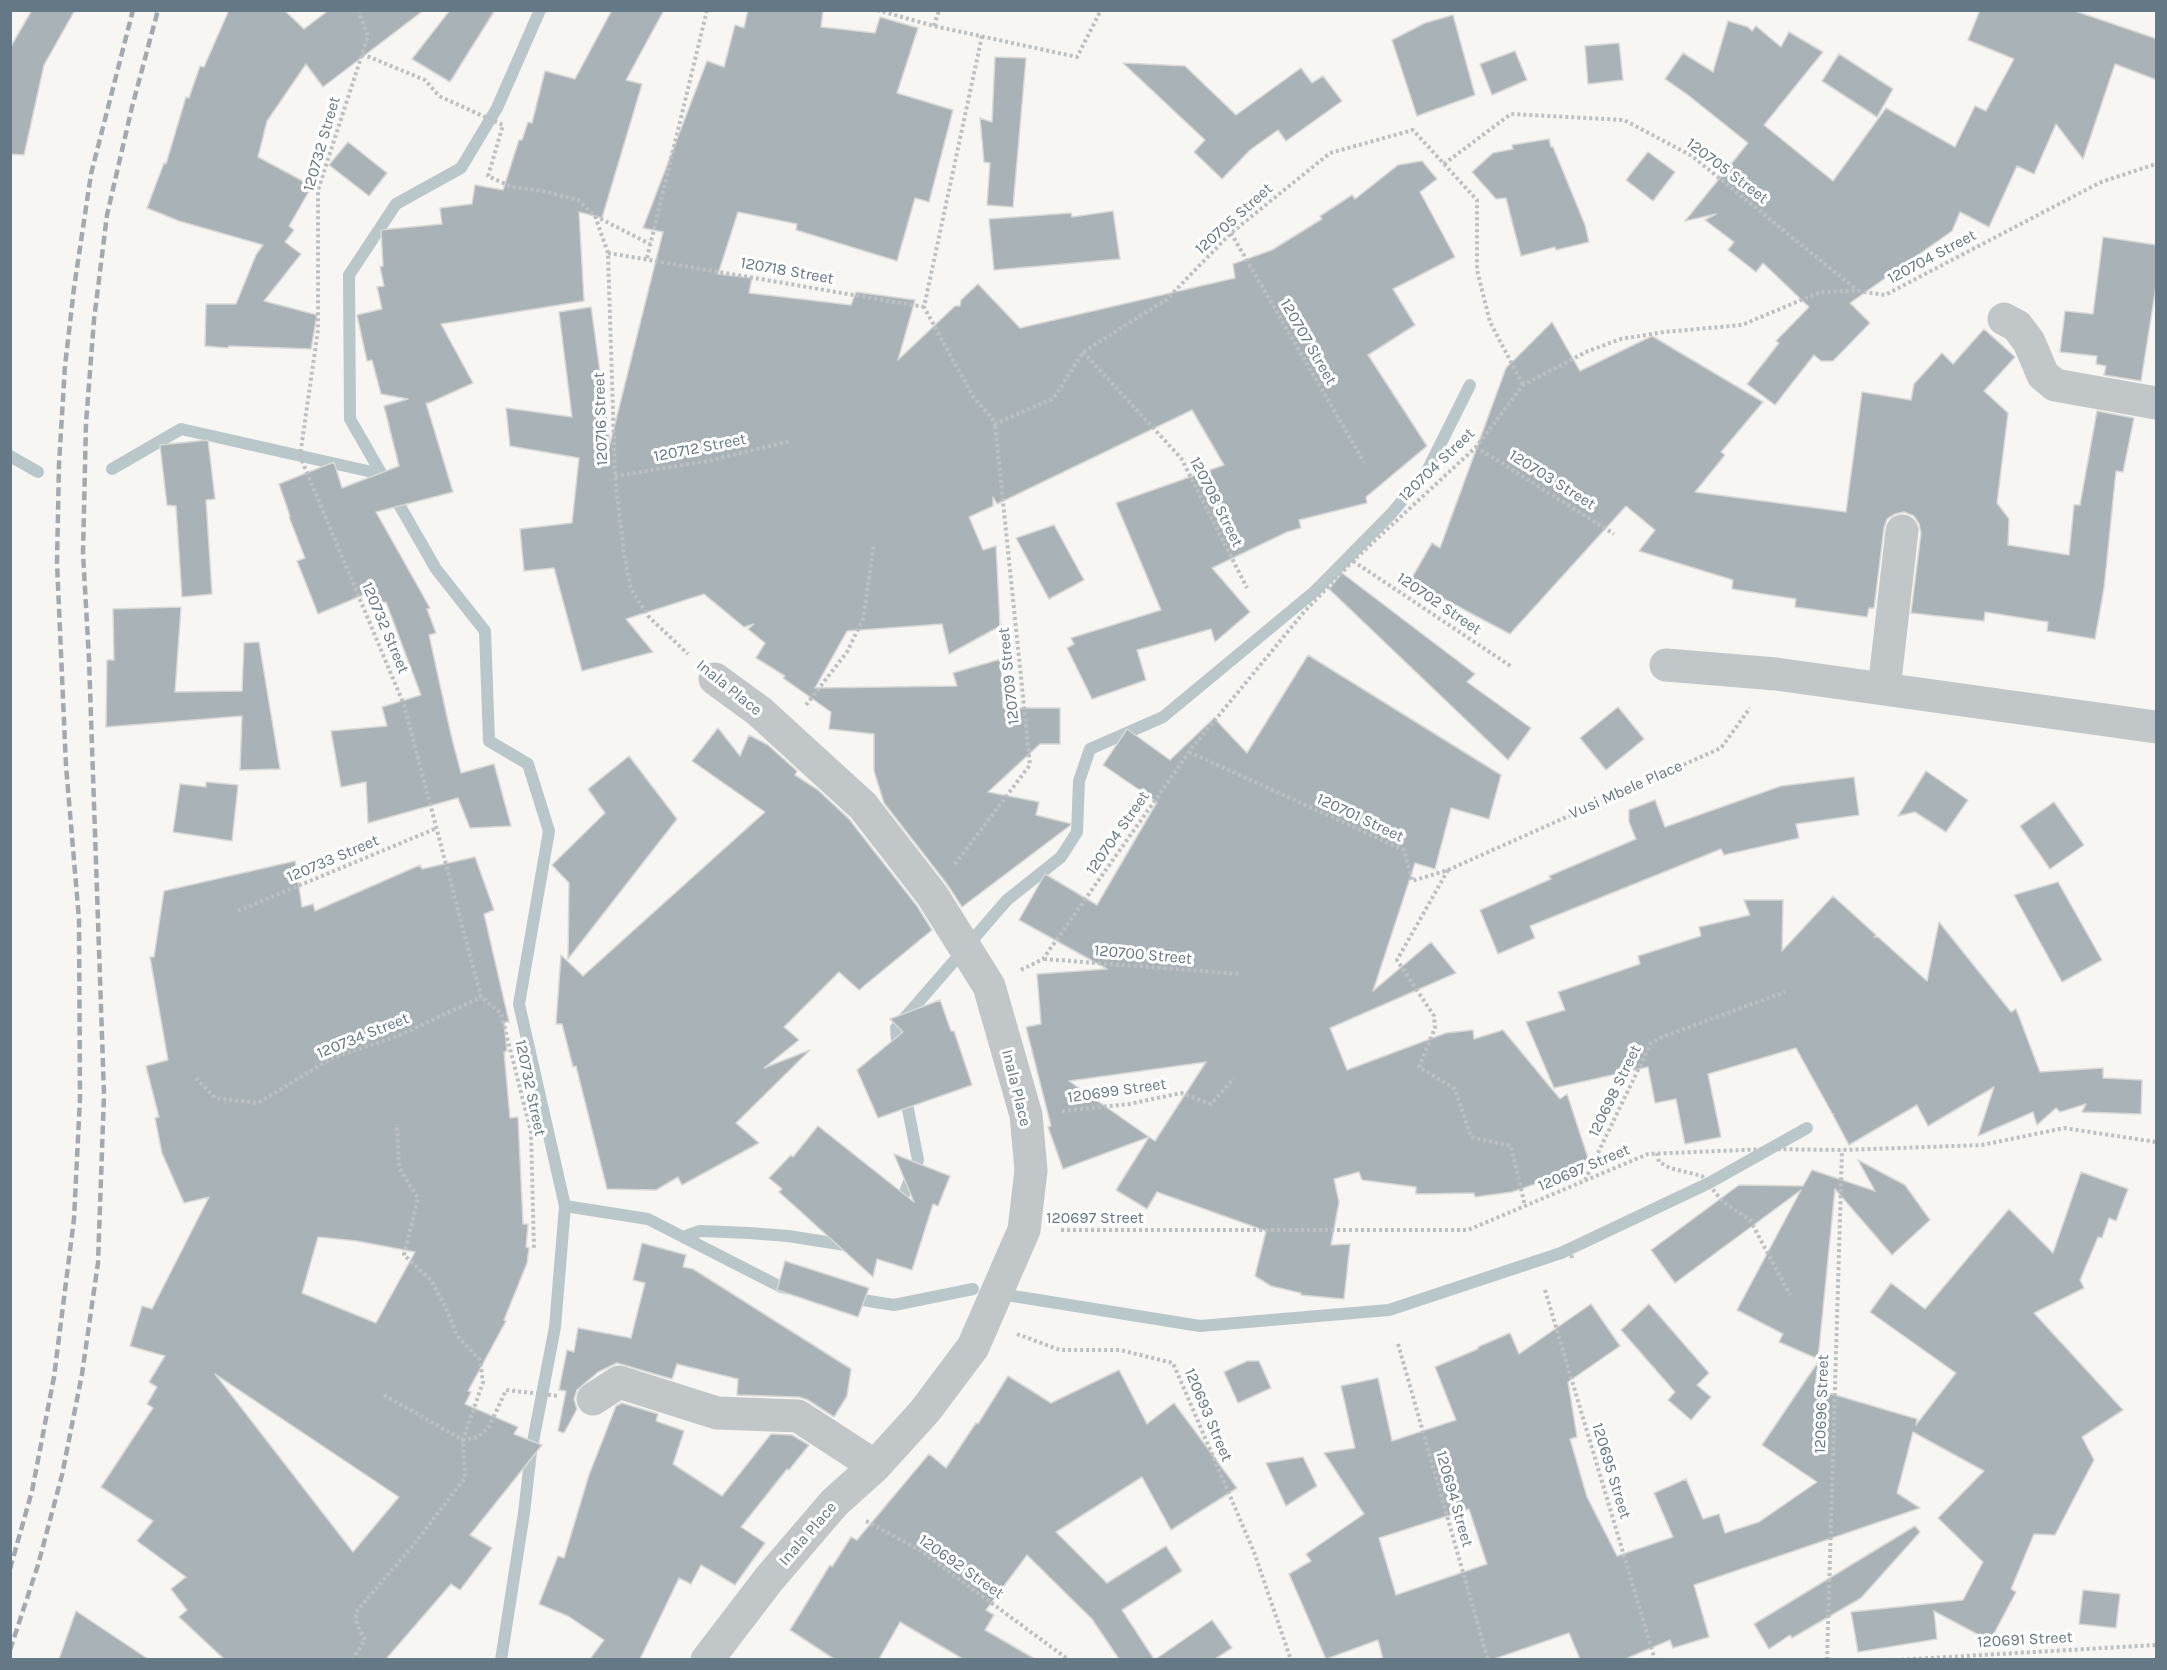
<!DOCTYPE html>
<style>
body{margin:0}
#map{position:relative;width:2167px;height:1670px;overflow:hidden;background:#f7f6f3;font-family:Karla,sans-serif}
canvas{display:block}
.frame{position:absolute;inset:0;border:12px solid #647985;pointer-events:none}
</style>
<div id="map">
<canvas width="2167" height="1670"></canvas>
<div class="frame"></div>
</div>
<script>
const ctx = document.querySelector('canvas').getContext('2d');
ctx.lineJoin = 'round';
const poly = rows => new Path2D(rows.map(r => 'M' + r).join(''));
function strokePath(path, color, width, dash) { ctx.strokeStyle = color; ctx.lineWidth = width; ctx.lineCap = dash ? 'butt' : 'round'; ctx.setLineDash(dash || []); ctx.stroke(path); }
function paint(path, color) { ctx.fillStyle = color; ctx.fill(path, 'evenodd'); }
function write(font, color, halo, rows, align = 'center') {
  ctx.font = font + ' Karla,sans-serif'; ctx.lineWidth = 6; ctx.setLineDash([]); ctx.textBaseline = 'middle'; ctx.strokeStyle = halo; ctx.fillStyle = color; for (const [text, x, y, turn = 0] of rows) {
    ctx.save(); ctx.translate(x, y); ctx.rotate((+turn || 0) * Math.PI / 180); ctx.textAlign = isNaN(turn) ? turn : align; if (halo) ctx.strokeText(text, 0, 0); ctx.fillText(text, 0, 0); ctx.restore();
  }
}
const stream = poly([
 [10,456,38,472],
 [112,469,181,429,381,474],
 [898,1053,896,1028,1007,900,1061,857,1077,832,1079,781,1090,749,1163,717,1315,591,1392,513,1428,469,1470,385],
 [565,1206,648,1219,781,1287,792,1289],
 [898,1209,918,1160,905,1094],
 [683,1237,700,1231,749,1233,788,1236,852,1246],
 [1013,1296,1200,1326,1389,1310,1561,1253,1709,1183,1807,1128],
 [850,1298,894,1305,973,1289],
 [501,1660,524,1513,531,1452,555,1327,565,1206,519,1004,549,831,528,764,489,741,485,631,436,569,350,419,349,275,396,204,461,168,497,108,540,10]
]);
const building = poly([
 [32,10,75,10,44,65,24,155,10,154,10,48,32,10],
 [229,10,284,10,304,29,329,10,424,10,323,87,306,64,267,121,258,157,312,186,289,226,294,230,285,242,301,254,264,301,317,315,311,349,229,346,228,348,205,346,206,304,236,304,256,255,263,245,179,221,147,208,164,163,166,164,186,97,189,98,200,66,204,67,229,10],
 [450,10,495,10,450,82,412,59,450,10],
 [612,10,664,10,626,80,642,84,602,218,579,212,584,301,441,324,473,383,429,403,426,403,453,492,376,512,430,608,427,609,436,633,429,635,451,735,461,773,494,764,511,826,470,828,458,798,368,823,366,782,341,787,331,731,387,726,382,707,421,695,386,602,379,604,375,590,318,614,297,561,305,558,289,517,290,516,279,484,334,462,342,488,399,466,384,406,408,399,381,394,372,360,367,361,357,315,382,309,377,287,384,286,380,267,383,266,381,230,442,224,440,208,472,204,475,185,503,190,519,140,522,140,528,122,532,123,545,71,575,79,612,10],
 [748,10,823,10,821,27,875,33,880,17,918,28,897,93,953,110,929,202,915,198,897,261,796,230,797,224,738,212,718,274,752,278,749,293,851,305,856,292,915,300,898,360,955,306,960,306,961,300,978,284,1020,328,1235,278,1233,264,1272,250,1322,219,1320,216,1352,195,1355,199,1398,165,1422,161,1437,179,1420,192,1455,257,1393,289,1415,325,1368,355,1427,446,1366,497,1367,503,1299,520,1301,528,1287,532,1212,568,1250,612,1215,642,1211,629,1137,650,1146,680,1092,699,1067,648,1074,644,1071,638,1161,610,1116,503,1224,465,1192,410,997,504,993,497,993,506,969,517,983,550,996,546,1000,626,949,654,942,624,847,631,815,688,957,686,953,673,1001,659,1003,708,1060,708,1060,744,1040,744,988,792,1039,802,1036,815,1072,824,962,907,947,884,884,803,874,771,874,734,829,729,831,712,783,678,785,676,756,658,765,643,748,629,754,624,744,627,704,594,626,619,653,652,582,671,554,568,524,571,520,529,572,523,579,458,510,446,506,408,572,417,559,312,591,307,610,444,663,232,643,228,707,61,724,67,735,25,744,28,748,10],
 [1980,10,2072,10,2157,39,2157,80,2115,64,2083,159,2056,124,2034,174,2017,166,1989,227,1960,212,1952,231,1850,303,1870,323,1833,361,1821,361,1814,355,1775,405,1747,384,1779,343,1776,341,1809,307,1763,263,1756,272,1728,250,1734,242,1705,220,1716,214,1685,221,1748,143,1688,95,1665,79,1683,53,1713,72,1728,21,1748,27,1752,31,1756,26,1781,47,1789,32,1823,52,1764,125,1833,181,1886,108,1955,147,1975,106,1986,111,2014,59,1968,40,1980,10],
 [1453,15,1475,95,1417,116,1392,40,1425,23,1453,15],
 [1619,43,1623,80,1588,84,1585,46,1619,43],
 [1515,51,1527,80,1492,95,1480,64,1515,51],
 [1839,54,1893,89,1877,117,1822,81,1839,54],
 [995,57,1026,58,1013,207,987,205,990,163,984,162,980,118,992,122,995,57],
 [1123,63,1185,66,1236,115,1301,68,1312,83,1323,76,1342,101,1286,141,1278,130,1250,150,1222,179,1194,152,1205,140,1123,63],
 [1549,139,1551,147,1553,147,1585,225,1589,242,1556,250,1555,247,1521,256,1506,198,1496,199,1472,172,1493,153,1513,149,1512,145,1549,139],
 [348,142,387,173,369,196,329,165,348,142],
 [1648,152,1675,172,1653,201,1626,180,1648,152],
 [1113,211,1120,259,994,270,989,219,1071,213,1072,217,1113,211],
 [2103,237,2157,245,2157,280,2141,381,2104,375,2106,366,2096,364,2097,356,2060,352,2065,311,2093,314,2103,237],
 [1552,322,1580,371,1652,336,1763,402,1721,452,1725,455,1695,492,1846,512,1862,392,1911,400,1914,384,1942,353,1953,364,1984,329,2015,357,1984,391,2008,413,1997,503,2009,519,2008,545,2069,555,2074,505,2080,505,2097,411,2134,418,2123,472,2116,471,2104,588,2095,639,2047,631,2048,622,1985,612,1984,621,1911,613,1921,533,1919,524,1914,516,1904,512,1895,514,1887,519,1884,528,1874,608,1869,608,1867,617,1795,607,1796,599,1732,589,1733,580,1639,551,1655,530,1626,506,1510,634,1410,581,1432,543,1440,548,1506,368,1552,322],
 [208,440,215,499,206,500,212,594,182,597,176,506,167,505,160,445,208,440],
 [1054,525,1084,580,1049,599,1016,538,1054,525],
 [1342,573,1475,674,1467,682,1531,728,1508,760,1329,589,1342,573],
 [181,607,175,692,242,691,244,643,259,642,280,769,240,770,242,716,106,727,107,660,114,660,113,609,181,607],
 [1308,655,1501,775,1489,819,1451,808,1435,869,1415,863,1373,991,1431,942,1456,973,1330,1028,1347,1070,1446,1033,1473,1030,1474,1039,1503,1030,1560,1099,1567,1094,1589,1161,1586,1163,1587,1166,1512,1192,1475,1197,1474,1193,1416,1194,1416,1187,1362,1180,1359,1172,1334,1179,1339,1202,1331,1245,1350,1244,1344,1299,1301,1295,1301,1293,1271,1286,1255,1276,1266,1231,1157,1192,1147,1209,1116,1190,1149,1137,1155,1141,1206,1062,1069,1081,1149,1137,1063,1169,1048,1127,1051,1126,1026,1027,1041,1024,1037,974,1107,969,1019,920,1045,874,1097,905,1157,802,1103,765,1127,729,1170,760,1214,718,1247,753,1308,655],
 [1618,707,1644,739,1606,770,1580,738,1618,707],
 [718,728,740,756,749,735,768,745,797,771,795,775,818,790,849,819,917,906,932,930,859,990,839,972,784,1027,799,1040,764,1068,810,1050,736,1123,759,1143,682,1185,678,1177,656,1190,607,1189,576,1066,573,1067,562,1024,556,1024,561,955,583,976,765,812,692,761,718,728],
 [629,756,677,819,568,959,569,883,552,865,605,813,588,789,629,756],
 [1926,771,1968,800,1946,832,1915,812,1898,816,1926,771],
 [1854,777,1859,815,1796,824,1799,838,1724,855,1721,849,1530,926,1535,938,1498,954,1480,910,1551,879,1549,876,1636,839,1629,822,1629,810,1655,800,1665,827,1781,786,1854,777],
 [206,782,238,785,232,841,173,832,180,784,206,787,206,782],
 [2054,802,2084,845,2050,869,2020,826,2054,802],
 [475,857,494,910,484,914,509,1022,504,1022,507,1051,504,1052,510,1118,518,1117,523,1224,528,1224,526,1247,529,1248,527,1263,504,1320,506,1321,468,1391,471,1392,465,1404,518,1427,514,1434,542,1445,470,1535,492,1548,460,1590,451,1584,386,1659,224,1659,179,1617,187,1610,171,1589,186,1577,137,1541,153,1521,101,1487,153,1408,147,1404,157,1387,149,1382,165,1356,130,1346,142,1306,152,1309,209,1197,184,1203,162,1153,155,1118,159,1117,146,1066,168,1060,150,957,154,957,164,891,295,861,302,907,313,904,315,911,420,865,422,869,475,857],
 [318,1237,357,1241,415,1252,376,1323,302,1293,318,1237],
 [215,1374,399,1497,353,1552,215,1374],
 [2058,882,2102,960,2062,982,2014,895,2058,882],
 [1833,896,1876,935,1874,937,1878,937,1927,981,1939,922,2011,1012,2016,1009,2040,1072,2103,1068,2103,1078,2142,1080,2141,1114,2082,1112,2086,1104,2060,1112,2056,1108,2037,1125,2033,1112,1978,1136,1994,1087,1928,1126,1917,1105,1849,1145,1833,1115,1834,1114,1833,1115,1796,1048,1708,1074,1721,1137,1685,1144,1676,1099,1655,1103,1648,1067,1554,1088,1526,1022,1565,1010,1558,992,1640,964,1638,956,1701,936,1699,927,1750,915,1744,900,1783,900,1782,951,1833,896],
 [940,1000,951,1031,954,1031,972,1085,878,1118,857,1070,903,1032,890,1019,940,1000],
 [818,1126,914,1202,894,1154,950,1176,938,1206,933,1204,912,1270,877,1259,873,1277,779,1192,782,1189,769,1178,791,1155,793,1157,818,1126],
 [1858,1160,1905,1185,1930,1220,1892,1255,1835,1189,1818,1359,1779,1342,1783,1334,1737,1310,1801,1190,1675,1283,1651,1250,1739,1185,1803,1186,1812,1170,1875,1191,1858,1160],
 [2081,1172,2128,1189,2116,1221,2109,1218,2102,1238,2098,1237,2080,1280,2084,1288,2034,1313,2123,1410,2082,1437,2094,1460,2055,1535,2034,1534,2011,1589,2016,1592,1990,1641,1934,1611,1937,1639,1858,1652,1851,1612,1963,1600,1983,1562,1938,1518,1984,1471,1913,1432,1897,1493,1920,1508,1694,1585,1709,1637,1673,1648,1670,1640,1625,1659,1580,1659,1569,1633,1494,1659,1383,1659,1378,1640,1326,1659,1289,1574,1311,1561,1306,1554,1364,1514,1324,1453,1355,1448,1341,1386,1378,1378,1392,1441,1456,1420,1435,1367,1478,1349,1478,1347,1510,1333,1519,1354,1591,1304,1620,1346,1568,1382,1577,1437,1570,1439,1587,1497,1617,1556,1673,1537,1654,1493,1686,1479,1703,1519,1719,1514,1725,1533,1759,1522,1817,1482,1762,1445,1818,1362,1815,1389,1917,1419,1916,1425,1956,1373,1870,1312,1891,1283,1925,1309,2009,1209,2053,1253,2081,1172],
 [1469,1509,1487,1564,1396,1595,1379,1538,1469,1509],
 [642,1243,686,1255,683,1267,693,1269,851,1369,847,1396,834,1417,808,1400,799,1397,737,1395,738,1379,677,1364,672,1379,617,1363,598,1372,577,1390,574,1399,577,1409,564,1433,558,1431,566,1391,559,1390,567,1350,574,1352,578,1328,631,1338,645,1283,633,1280,642,1243],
 [785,1261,869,1288,858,1317,777,1290,785,1261],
 [1649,1304,1709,1373,1697,1385,1711,1397,1691,1420,1668,1400,1675,1392,1621,1330,1649,1304],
 [1247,1361,1259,1361,1271,1388,1238,1403,1224,1372,1247,1361],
 [1119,1370,1147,1424,1174,1403,1237,1488,1171,1530,1142,1477,1056,1532,1107,1583,1166,1546,1182,1571,1122,1610,1154,1659,1119,1659,1092,1619,1027,1555,986,1610,994,1615,985,1630,1035,1659,963,1659,900,1622,879,1659,834,1659,790,1630,830,1565,832,1567,851,1537,857,1540,929,1454,946,1468,976,1423,978,1424,1008,1376,1051,1403,1119,1370],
 [622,1403,658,1414,656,1421,684,1431,673,1464,722,1496,771,1434,792,1435,809,1445,789,1470,787,1469,741,1527,765,1543,735,1585,701,1565,691,1584,679,1578,640,1659,590,1659,604,1640,568,1616,539,1604,558,1556,564,1558,589,1475,616,1406,622,1403],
 [1303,1457,1317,1486,1286,1506,1266,1463,1303,1457],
 [1915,1526,1920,1532,1861,1598,1792,1638,1790,1635,1769,1649,1754,1624,1915,1526],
 [2083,1590,2120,1594,2116,1628,2079,1624,2083,1590],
 [76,1611,148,1659,59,1659,76,1611],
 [1212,1620,1232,1648,1215,1659,1156,1659,1212,1620]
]);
const path = poly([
 [360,10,359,13,368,36,318,190,318,330,300,456,404,705,481,997,501,1013,531,1132,534,1250],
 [877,10,934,26,1077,57,1101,10],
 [934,26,939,10],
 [982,36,924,307,974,398,991,417,995,424,1054,398,1083,352,1167,299,1231,233,1330,153,1413,130,1444,164,1511,114,1624,120,1692,156,1857,290],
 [362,54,425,80,439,96,503,125,488,176,512,187,538,190,578,200,595,216,650,244],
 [1444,164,1477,200,1477,270,1490,322,1523,385],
 [595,216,608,253,615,476,624,554,631,589,649,617,688,654],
 [1231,233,1364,462],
 [608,253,924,307],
 [647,258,707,10],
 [1083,352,1181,458,1247,588],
 [1476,447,1614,534],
 [615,476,708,461,790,441],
 [1353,561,1512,667],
 [806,705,847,652,863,619,874,544],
 [1189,752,1404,850,1412,881,1448,870,1397,960,1434,1016,1435,1028,1419,1067,1455,1089,1471,1137,1511,1146,1525,1206],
 [955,864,1030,765,995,424],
 [1448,870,1721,748,1750,708],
 [238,911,437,828],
 [1044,959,1241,974],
 [1021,970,1043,959,1192,748,1304,612,1353,561,1476,447,1523,385,1588,351,1621,339,1664,332,1742,325,1820,292,1858,291,1885,295,2101,182,2156,164],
 [196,1078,215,1098,258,1103,332,1058,398,1036,481,997],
 [1062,1111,1129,1104,1181,1093,1211,1104,1234,1078],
 [1657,1153,1659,1162,1670,1168,1702,1176,1723,1202,1750,1220,1790,1295],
 [1585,1180,1651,1043,1662,1037,1785,992],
 [1061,1230,1468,1230,1648,1154,1766,1149,1842,1150,1982,1145,2064,1128,2156,1142],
 [1570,1243,1572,1259],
 [1545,1290,1655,1660],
 [1017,1334,1060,1350,1120,1350,1173,1363,1254,1552,1291,1660],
 [1398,1344,1488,1660],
 [384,1395,463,1440,478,1437,489,1427,506,1390,559,1396],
 [866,1521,918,1549,1069,1660],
 [352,1660,365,1640,357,1625,356,1612,415,1543,465,1478,463,1440,483,1382,480,1360,458,1337,445,1306,431,1280,404,1255,418,1198,399,1168,397,1124],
 [1827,1660,1842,1150],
 [1895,1660,2156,1645]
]);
const minor = poly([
 [2004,319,2017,326,2029,342,2043,375,2055,385,2156,403],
 [1666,665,1776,674,2156,727],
 [1884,689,1902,531],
 [593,1399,619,1382,717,1413,798,1416,875,1466],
 [707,1660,769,1579,834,1503,875,1466,925,1411,973,1347,1024,1230,1031,1170,1026,1115,989,986,932,895,863,806,759,711,715,679]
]);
const rail = poly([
 [10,1569,32,1491,54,1377,74,1219,80,1098,79,919,66,766,57,563,59,464,65,366,74,288,91,174,133,10],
 [10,1650,38,1565,62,1475,82,1374,98,1263,104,1094,89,659,83,553,86,423,94,320,107,215,132,107,158,10]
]);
const streetNames = [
 ["120732 Street",322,144,-74],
 ["120705 Street",1727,171,37],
 ["120705 Street",1234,219,-42],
 ["120704 Street",1932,257,-28],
 ["120718 Street",787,271,10],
 ["120707 Street",1308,342,60],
 ["120716 Street",601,419,-92],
 ["120712 Street",700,448,-11],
 ["120704 Street",1437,465,-44],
 ["120703 Street",1552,480,32],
 ["120708 Street",1216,502,63],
 ["120702 Street",1439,604,34],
 ["120732 Street",385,628,67],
 ["120709 Street",1009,676,-96],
 ["Inala Place",729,688,39],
 ["Vusi Mbele Place",1626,790,-24],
 ["120701 Street",1360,818,25],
 ["120704 Street",1118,833,-55],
 ["120733 Street",333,859,-23],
 ["120700 Street",1143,955,5],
 ["120734 Street",363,1036,-22],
 ["120732 Street",530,1088,78],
 ["Inala Place",1016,1088,76],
 ["120699 Street",1117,1091,-8],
 ["120698 Street",1615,1091,-64],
 ["120697 Street",1584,1168,-23],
 ["120697 Street",1095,1218],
 ["120696 Street",1822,1404,-88],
 ["120693 Street",1208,1415,67],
 ["120695 Street",1611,1471,73],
 ["120694 Street",1454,1499,74],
 ["Inala Place",808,1534,-49],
 ["120692 Street",961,1567,35],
 ["120691 Street",2025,1640,-3]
];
strokePath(stream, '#b9c7ca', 12);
paint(building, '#a8b2b7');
strokePath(building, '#d8d8d6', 1.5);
strokePath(path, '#bdc0c2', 4, [3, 3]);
strokePath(minor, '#c1c7c9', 33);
strokePath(rail, '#a2aaaf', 4.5, [9, 4.5]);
write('16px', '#647985', '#fff', streetNames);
</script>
